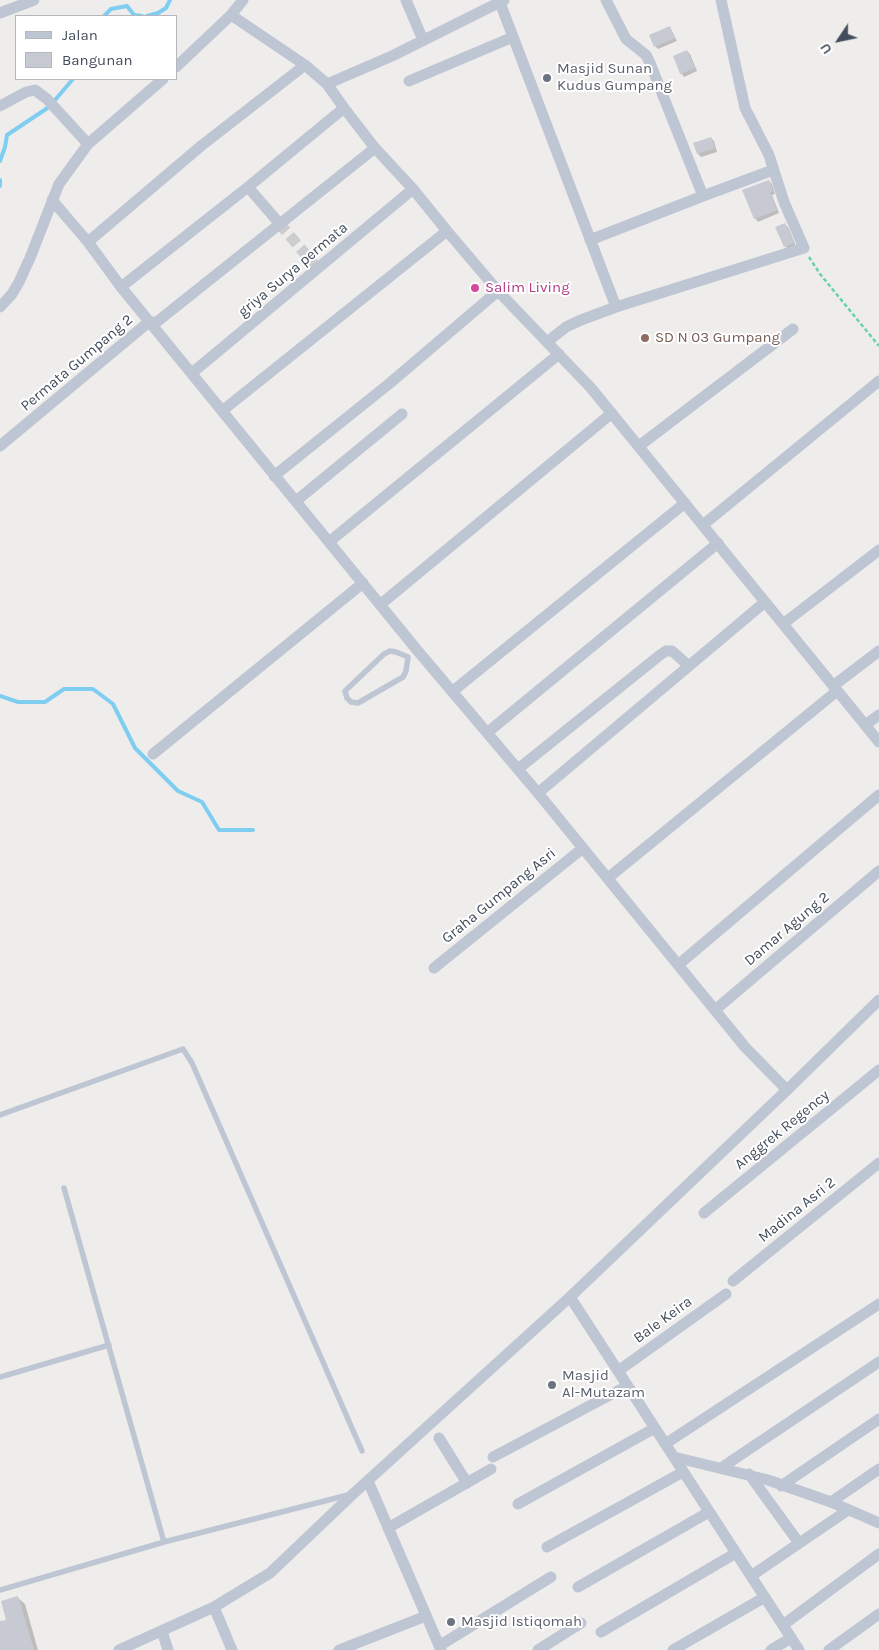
<!DOCTYPE html>
<style>
body{margin:0}
#map{position:relative;width:879px;height:1650px;overflow:hidden;background:#efecec;font-family:Karla,sans-serif}
canvas{display:block}
.legend{position:absolute;left:15px;top:15px;width:162px;height:65px;box-sizing:border-box;background:#fff;border:1px solid #b4b8bd;margin:0;padding:6px 9px;list-style:none;font-size:15px;color:#434d5b}
.legend li{display:flex;align-items:center;gap:10px;height:25px}
.legend b{width:25px;border:1px solid #b4b8bd}
.north{position:absolute;left:814px;top:15px;width:50px;height:50px;-webkit-text-stroke:4px #fff;paint-order:stroke;rotate:236deg;font-size:14px;font-weight:700;line-height:20px;text-align:center;color:#434d5b}
.north::after{content:'';display:block;margin:auto;width:18px;height:22px;background:#434d5b;clip-path:polygon(50% 0,100% 100%,50% 72%,0 100%)}
</style>
<div id="map">
<canvas width="879" height="1650"></canvas>
<ul class="legend">
<li><b style="height:6px;background:#bec6d3"></b>Jalan</li>
<li><b style="height:14px;background:#c7cad2"></b>Bangunan</li>
</ul>
<div class="north">U</div>
</div>
<script>
const ctx = document.querySelector('canvas').getContext('2d');
ctx.lineJoin = 'round';
function paint(path, color) { ctx.fillStyle = color; ctx.fill(path, 'evenodd'); }
const poly = rows => new Path2D(rows.map(r => 'M' + r).join(''));
function strokePath(path, color, width, dash) { ctx.strokeStyle = color; ctx.lineWidth = width; ctx.lineCap = dash ? 'butt' : 'round'; ctx.setLineDash(dash || []); ctx.stroke(path); }
function write(font, color, halo, rows, align = 'center') {
  ctx.font = font + ' Karla,sans-serif'; ctx.lineWidth = 4; ctx.setLineDash([]); ctx.textBaseline = 'middle'; ctx.strokeStyle = halo; ctx.fillStyle = color; for (const [text, x, y, turn = 0] of rows) {
    ctx.save(); ctx.translate(x, y); ctx.rotate((+turn || 0) * Math.PI / 180); ctx.textAlign = isNaN(turn) ? turn : align; if (halo) ctx.strokeText(text, 0, 0); ctx.fillText(text, 0, 0); ctx.restore();
  }
}
const shadow = poly([
 [670,27,677,41,658,49,655,46],
 [687,51,690,54,697,71,684,77,681,73],
 [711,138,714,141,717,152,701,157,698,154],
 [769,181,772,184,775,194,772,195,779,213,758,222,755,218],
 [784,224,788,227,796,246,788,249,785,246],
 [18,1598,25,1604,38,1650,0,1650,0,1623,8,1621]
]);
const stream = poly([
 [104,16,111,9,127,6,134,15,142,16],
 [147,16,158,13,166,8,170,0],
 [0,161,5,147,7,135,49,107,73,79],
 [0,180,0,186],
 [0,696,18,702,45,702,64,689,93,689,113,704,135,748,178,791,202,802,219,830,253,830]
]);
const building = poly([
 [670,26,675,38,654,47,649,35],
 [687,50,695,68,680,74,673,56],
 [711,137,715,148,697,154,693,143],
 [769,180,773,191,770,192,777,210,754,219,742,190],
 [785,223,794,243,784,247,775,227],
 [18,1596,34,1650,0,1650,0,1621,6,1620,1,1601]
]);
const streetTunnel = poly([
 [279,223,318,269]
]);
const path = poly([
 [809,257,820,274,879,346]
]);
const lane = poly([
 [390,651,396,652,408,657,406,671,403,677,358,703,351,702,347,698,345,691,384,654,390,651],
 [0,1115,183,1049,192,1063,362,1451],
 [64,1188,164,1542],
 [0,1377,109,1345],
 [0,1590,164,1542,348,1495]
]);
const street = poly([
 [406,0,423,40],
 [499,0,616,307,581,320,566,327,547,342],
 [0,13,34,0],
 [231,15,305,65,327,84,344,108,375,148,413,189,447,231,498,291,591,388,879,742],
 [176,67,231,15,243,0],
 [409,81,513,37],
 [327,84,392,56,504,0],
 [0,106,26,92,35,90,47,99,88,144],
 [703,196,773,170],
 [52,200,88,242,121,287,417,650,538,793,745,1047,787,1090],
 [279,223,248,187,344,108],
 [590,240,703,196,650,63,646,55,626,39,606,0],
 [88,242,201,146,305,65],
 [121,287,248,187],
 [0,307,12,294,19,282,30,258,59,184,88,144,163,79],
 [616,307,804,248,784,202,769,155,745,108,721,0],
 [153,325,375,148],
 [192,373,413,189],
 [222,411,447,231],
 [0,446,150,321],
 [639,446,793,329],
 [274,476,390,383,498,291],
 [296,501,402,414],
 [703,525,879,381],
 [329,542,559,354],
 [381,604,612,413],
 [783,624,879,550],
 [833,686,879,651],
 [453,691,685,503],
 [865,725,879,715],
 [488,732,718,543],
 [153,754,363,583],
 [518,769,660,655,666,651,672,651,689,666],
 [538,793,765,602],
 [608,878,837,691],
 [678,965,879,795],
 [434,968,583,848],
 [715,1010,879,871],
 [704,1213,879,1070],
 [733,1281,879,1163],
 [570,1297,799,1650],
 [618,1371,726,1294],
 [439,1438,467,1483],
 [665,1444,879,1304],
 [493,1457,627,1386],
 [674,1457,768,1480,831,1502,879,1523],
 [721,1468,879,1362],
 [749,1474,799,1543],
 [368,1481,441,1650],
 [781,1486,879,1419],
 [831,1502,879,1469],
 [518,1504,655,1428],
 [388,1528,491,1469],
 [547,1547,683,1472],
 [751,1576,848,1510],
 [578,1587,709,1512],
 [214,1607,232,1650],
 [783,1625,879,1554],
 [162,1631,168,1650],
 [601,1632,736,1553],
 [439,1646,551,1577],
 [119,1650,214,1607,270,1573,353,1494,570,1297,787,1090,879,1000],
 [339,1650,426,1616],
 [538,1650,581,1623],
 [673,1650,765,1597],
 [771,1650,791,1638],
 [829,1650,879,1614]
]);
const markers = [
 [547,78,5,"#6b7280"],
 [475,288,5,"#d1479c"],
 [645,338,5,"#8d6e63"],
 [552,1385,5,"#6b7280"],
 [451,1622,5,"#6b7280"]
];
const worshipNames = [
 ["Masjid Sunan",557,69],
 ["Kudus Gumpang",557,86],
 ["Masjid",562,1376],
 ["Al-Mutazam",562,1393],
 ["Masjid Istiqomah",461,1622]
];
const streetNames = [
 ["griya Surya permata",293,270,-40],
 ["Permata Gumpang 2",77,363,-40],
 ["Graha Gumpang Asri",499,896,-39],
 ["Damar Agung 2",787,929,-40],
 ["Anggrek Regency",782,1130,-39],
 ["Madina Asri 2",797,1210,-39],
 ["Bale Keira",663,1320,-36]
];
const hotelNames = [
 ["Salim Living",485,288]
];
const educationNames = [
 ["SD N 03 Gumpang",655,338]
];
paint(shadow, '#0003');
strokePath(stream, '#7fcef2', 4);
paint(building, '#c7cad2');
strokePath(streetTunnel, '#cdcccf', 11, [11, 5.5]);
strokePath(path, '#6bd1aa', 2.5, [4, 2.5]);
strokePath(lane, '#bec6d3', 5.5);
strokePath(street, '#bec6d3', 11);
for (const [x, y, r, color] of markers) { const dot = new Path2D(); dot.arc(x, y, r, 0, 2 * Math.PI); ctx.fillStyle = color; ctx.fill(dot); strokePath(dot, '#fff', 2); }
write('15px', '#5b616d', '#fff', worshipNames, 'left');
write('15px', '#434d5b', '#fff', streetNames);
write('15px', '#b23c85', '#fff', hotelNames, 'left');
write('15px', '#785e54', '#fff', educationNames, 'left');
</script>
